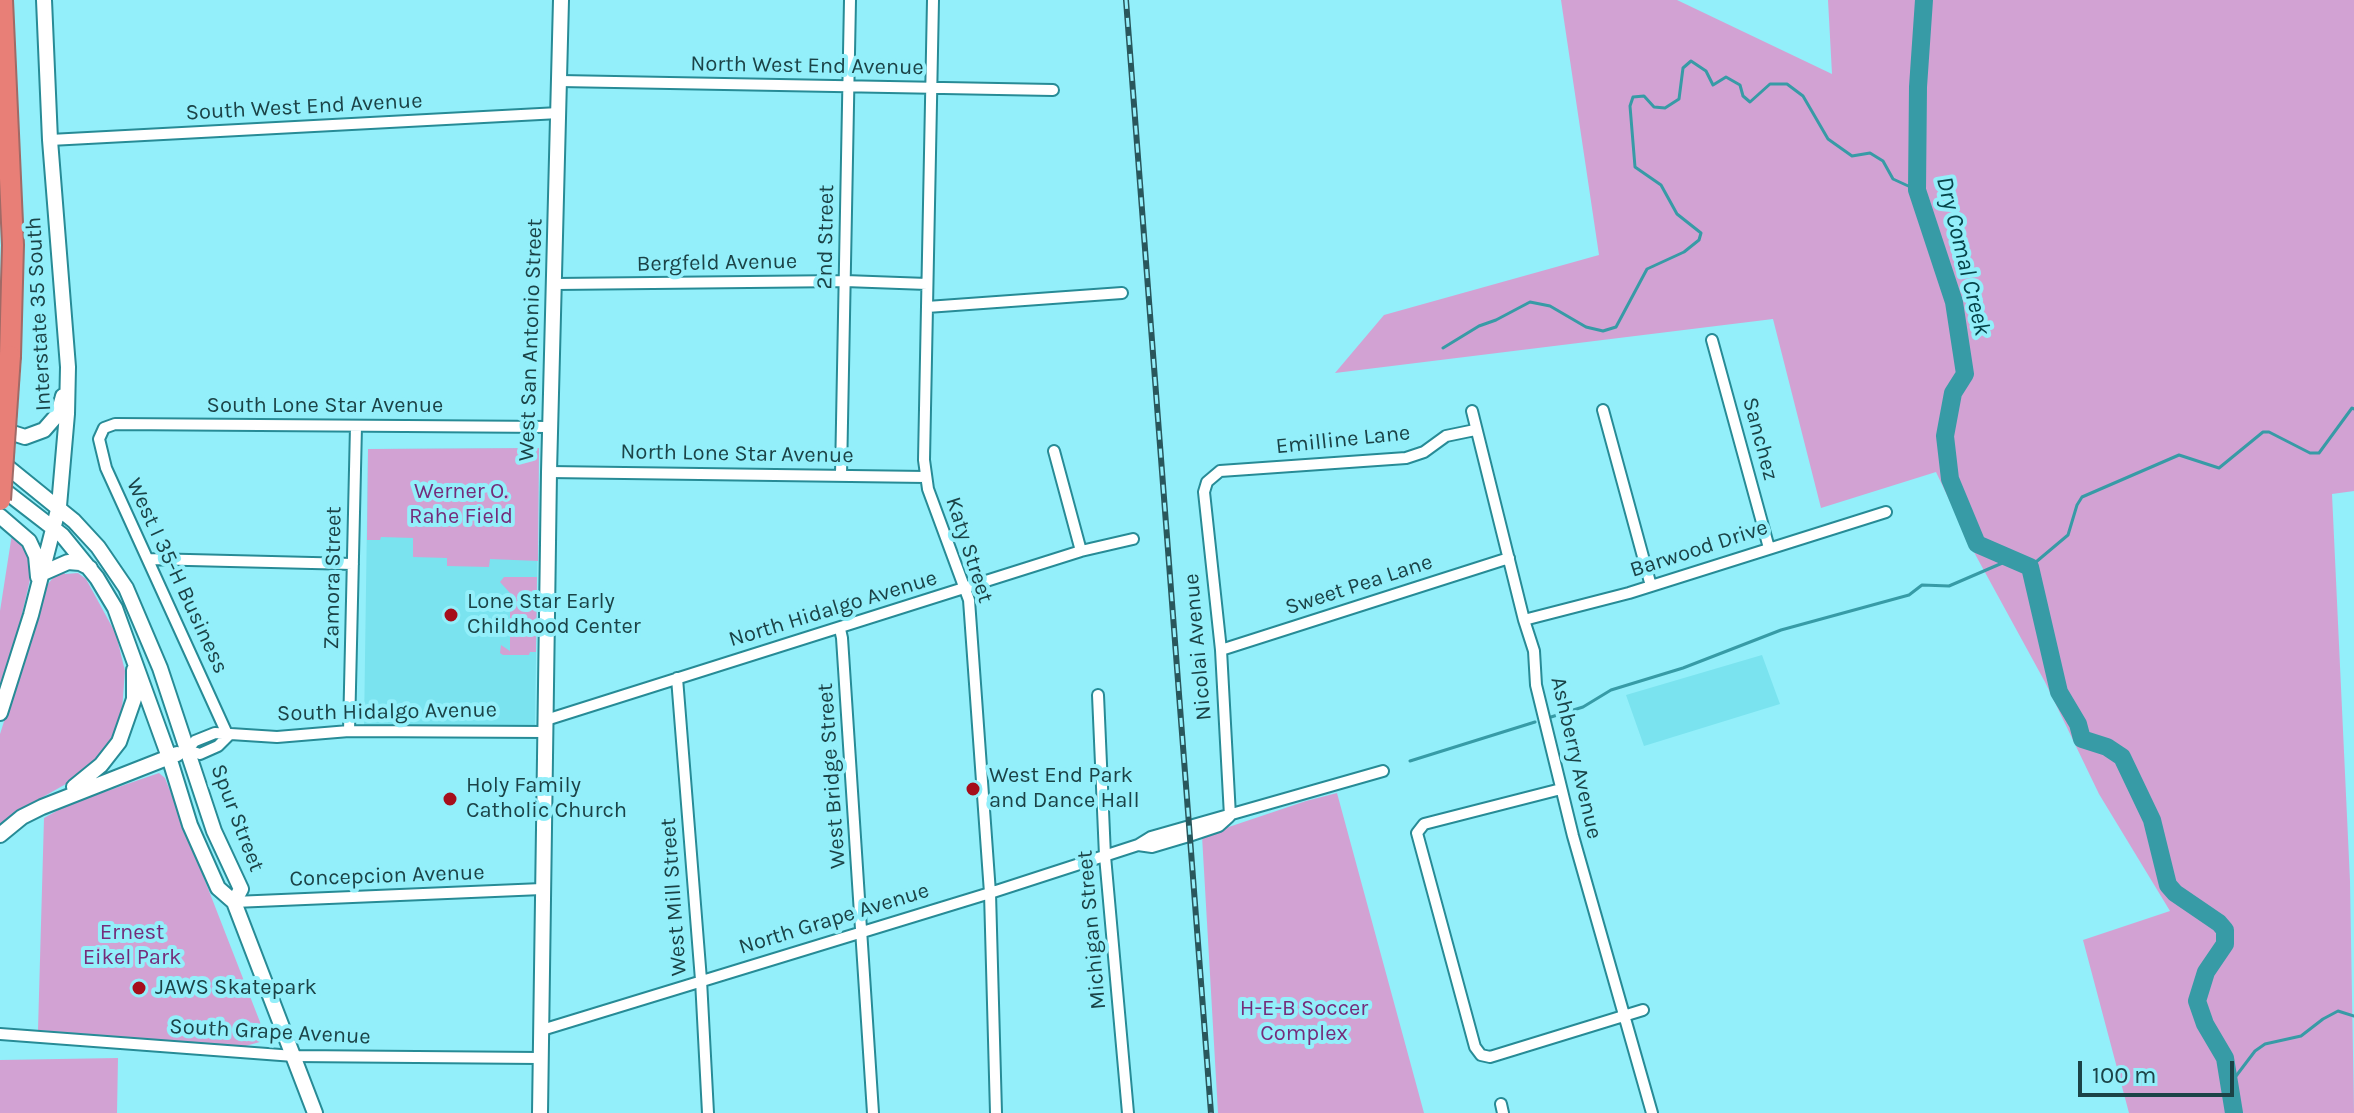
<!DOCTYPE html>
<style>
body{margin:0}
#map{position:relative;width:2354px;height:1113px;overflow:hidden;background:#93effa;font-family:Karla,sans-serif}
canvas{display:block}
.scale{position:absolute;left:2078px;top:1061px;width:156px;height:36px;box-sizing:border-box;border:4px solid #1b4347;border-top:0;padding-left:10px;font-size:24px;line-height:28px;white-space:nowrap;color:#1b4347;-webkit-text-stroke:6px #93effa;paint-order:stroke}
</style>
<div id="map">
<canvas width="2354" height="1113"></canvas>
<div class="scale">100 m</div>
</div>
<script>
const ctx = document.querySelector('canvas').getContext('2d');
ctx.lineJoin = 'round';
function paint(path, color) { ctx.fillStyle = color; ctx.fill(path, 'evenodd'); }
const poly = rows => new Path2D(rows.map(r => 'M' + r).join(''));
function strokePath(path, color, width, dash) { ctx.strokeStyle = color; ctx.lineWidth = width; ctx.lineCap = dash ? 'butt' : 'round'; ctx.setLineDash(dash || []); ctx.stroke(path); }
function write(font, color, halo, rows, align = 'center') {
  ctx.font = font + ' Karla,sans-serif'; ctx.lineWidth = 8; ctx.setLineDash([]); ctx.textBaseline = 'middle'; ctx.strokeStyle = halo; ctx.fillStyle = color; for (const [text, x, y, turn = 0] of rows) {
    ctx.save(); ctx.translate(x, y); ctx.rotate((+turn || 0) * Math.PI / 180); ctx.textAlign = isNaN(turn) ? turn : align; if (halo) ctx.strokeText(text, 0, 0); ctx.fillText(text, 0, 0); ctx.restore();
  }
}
const built = poly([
 [539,448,535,729,364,728,368,449],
 [1762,655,1780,704,1644,746,1626,695]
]);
const green = poly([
 [1561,0,1677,0,1832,74,1828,0,2354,0,2354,491,2332,494,2350,881,2354,1113,2129,1113,2083,940,2170,911,2099,794,2045,682,1975,554,1936,472,1821,508,1773,319,1335,373,1384,315,1599,255],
 [539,448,538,561,490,559,489,567,447,566,447,558,413,557,413,538,381,537,380,540,367,540,368,449],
 [12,534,27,548,32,571,11,662,0,694,0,611],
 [63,569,65,574,78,573,86,579,116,634,125,671,122,710,125,711,108,747,80,776,27,806,0,826,0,734,48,584,56,574],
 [504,577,537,577,536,652,530,652,529,655,503,655,500,653,501,645,510,651,510,593,500,582],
 [159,773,165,778,267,1040,242,1047,38,1030,44,818,69,804],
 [1337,793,1424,1113,1218,1113,1202,836,1306,801],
 [118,1058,117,1113,0,1113,0,1060]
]);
const stream = poly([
 [1443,348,1479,326,1496,320,1530,302,1550,306,1586,327,1603,331,1616,327,1647,269,1684,252,1699,240,1701,233,1677,214,1661,185,1635,167,1630,106,1633,97,1644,96,1654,107,1665,108,1679,99,1683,68,1691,61,1706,71,1713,85,1726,77,1740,85,1743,96,1750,102,1770,84,1787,84,1803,96,1828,139,1852,156,1870,153,1883,161,1893,179,1917,190],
 [2030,567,2068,535,2077,505,2082,497,2179,455,2219,468,2263,432,2269,432,2310,453,2319,453,2352,408,2354,409],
 [1551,717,1583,707,1611,690,1683,668,1781,630,1909,595,1922,585,1949,586,2014,558],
 [1410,761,1535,722],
 [2230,1084,2255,1051,2265,1044,2301,1036,2323,1019,2338,1011,2354,1016]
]);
const river = poly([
 [1924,0,1918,87,1917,190,1954,302,1965,374,1953,393,1945,436,1950,479,1977,544,2030,567,2059,692,2078,724,2082,739,2107,747,2122,757,2152,820,2168,885,2175,893,2219,923,2225,930,2225,944,2206,972,2197,1001,2205,1024,2225,1058,2234,1113]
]);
const street = poly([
 [933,0,924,460,928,489,969,600,990,893,996,1113],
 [560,81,1053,90],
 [50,140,559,113],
 [556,284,845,281,927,284],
 [927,307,1122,293],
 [1712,340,1769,548],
 [1603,410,1651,586],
 [1472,411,1524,620,1534,651,1536,685,1573,836,1652,1113],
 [1054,451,1081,551],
 [549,472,926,477],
 [841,475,850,0],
 [148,559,353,564],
 [1524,620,1629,593,1886,512],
 [840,629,842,638,873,1113],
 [1221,650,1509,558],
 [677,678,701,980,708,1113],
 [1098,695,1105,856,1128,1113],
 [546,720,1081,551,1133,539],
 [349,731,356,426],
 [228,736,106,468,99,439,104,428,115,424,550,427],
 [228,736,218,746,200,754,187,750,195,741,215,733,277,737,349,731,546,732],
 [1561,789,1424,824,1417,833,1475,1047,1481,1055,1490,1057,1643,1010],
 [1230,816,1221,650,1204,492,1207,482,1220,471,1406,458,1424,452,1446,436,1475,430],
 [1138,845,1152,847,1189,836,1219,826,1229,817],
 [234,902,542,889],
 [542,1030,990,893,1138,845,1151,837,1383,771],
 [0,1034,294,1056,539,1058],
 [1501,1104,1503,1113]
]);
const secondary = poly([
 [0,429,25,437,44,430,58,414,63,396],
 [0,461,74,521,98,547,126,588,160,668,214,831,241,889,234,902],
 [0,487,62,535,97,578,115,608,169,757,190,825,218,888,234,902,315,1113],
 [0,516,29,541,36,556,38,577],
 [43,573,68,562,80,563,90,568],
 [0,713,31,615,59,506,67,414,68,367,50,140,44,0],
 [74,787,101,765,119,742,134,699,134,670],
 [0,835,22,817,42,807,177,754],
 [540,1113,549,472,561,0]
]);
const highway = poly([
 [2,0,13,245,10,356]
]);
const rail = poly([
 [1126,0,1211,1113]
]);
const highwayBridge = poly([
 [0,500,10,356]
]);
const markers = [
 [451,615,8,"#a60e1b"],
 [973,789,8,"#a60e1b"],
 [450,799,8,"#a60e1b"],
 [139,988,8,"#a60e1b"]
];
const streetNames = [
 ["North West End Avenue",807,66,1],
 ["South West End Avenue",304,107,-3],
 ["2nd Street",826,237,-89],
 ["Bergfeld Avenue",717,263,-1],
 ["Interstate 35 South",39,314,-93],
 ["West San Antonio Street",531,340,-88],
 ["South Lone Star Avenue",325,406],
 ["Sanchez",1760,439,75],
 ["Emilline Lane",1343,440,-6],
 ["North Lone Star Avenue",737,454,1],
 ["Barwood Drive",1699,549,-18],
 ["Katy Street",969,550,72],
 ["West I 35-H Business",177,576,65],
 ["Zamora Street",333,578,-89],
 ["Sweet Pea Lane",1359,585,-18],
 ["North Hidalgo Avenue",833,609,-17],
 ["Nicolai Avenue",1198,647,-95],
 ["South Hidalgo Avenue",387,712,-1],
 ["Ashberry Avenue",1576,758,77],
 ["West Bridge Street",832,776,-94],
 ["Spur Street",237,818,69],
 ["Concepcion Avenue",387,876,-2],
 ["West Mill Street",674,897,-94],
 ["North Grape Avenue",834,919,-17],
 ["Michigan Street",1092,930,-95],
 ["South Grape Avenue",270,1032,3]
];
const parkNames = [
 ["Werner O.",461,492],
 ["Rahe Field",461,517],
 ["Ernest",132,933],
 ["Eikel Park",132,958],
 ["H-E-B Soccer",1304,1009],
 ["Complex",1304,1034]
];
const poiNames = [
 ["Lone Star Early",467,602],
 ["Childhood Center",467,627],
 ["West End Park",989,776],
 ["and Dance Hall",989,801],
 ["Holy Family",466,786],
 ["Catholic Church",466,811],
 ["JAWS Skatepark",155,988]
];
const waterNames = [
 ["Dry Comal Creek",1963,256,76]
];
paint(built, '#7ae3ef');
paint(green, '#d2a2d3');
strokePath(stream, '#379ba6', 3);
strokePath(river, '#379ba6', 18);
strokePath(street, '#278b96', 14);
strokePath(secondary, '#278b96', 18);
strokePath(highway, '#a06a66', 24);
strokePath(street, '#fff', 10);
strokePath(secondary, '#fff', 14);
strokePath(highway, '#e87f77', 20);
strokePath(rail, '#29575c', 6);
strokePath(rail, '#93effa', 3, [9]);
strokePath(highwayBridge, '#a06a66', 24, []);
strokePath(highwayBridge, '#e87f77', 20);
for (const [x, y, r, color] of markers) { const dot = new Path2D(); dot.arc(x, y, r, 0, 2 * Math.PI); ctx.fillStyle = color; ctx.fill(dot); strokePath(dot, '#93effa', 3); }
write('22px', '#1b4347', '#93effa', streetNames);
write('22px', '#752c7a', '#93effa', parkNames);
write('22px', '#1b4347', '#93effa', poiNames, 'left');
write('italic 24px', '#054349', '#93effa', waterNames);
</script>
